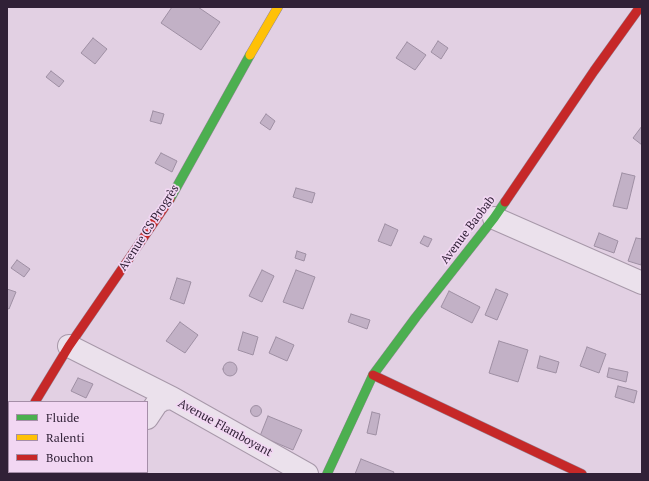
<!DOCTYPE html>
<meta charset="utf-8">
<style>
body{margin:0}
#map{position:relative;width:649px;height:481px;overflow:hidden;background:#e2d0e3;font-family:"PT Serif",serif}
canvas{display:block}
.frame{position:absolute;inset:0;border:8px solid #312137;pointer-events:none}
.legend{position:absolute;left:8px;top:401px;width:140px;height:72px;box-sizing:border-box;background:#f2d7f3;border:1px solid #a58ea8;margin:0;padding:5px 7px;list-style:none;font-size:12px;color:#312137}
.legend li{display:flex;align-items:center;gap:8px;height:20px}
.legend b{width:20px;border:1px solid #a58ea8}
</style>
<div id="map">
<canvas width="649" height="481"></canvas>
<div class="frame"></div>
<ul class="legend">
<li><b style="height:5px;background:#4caf50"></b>Fluide</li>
<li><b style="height:5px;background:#ffc107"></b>Ralenti</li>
<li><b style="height:5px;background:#c62828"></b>Bouchon</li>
</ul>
</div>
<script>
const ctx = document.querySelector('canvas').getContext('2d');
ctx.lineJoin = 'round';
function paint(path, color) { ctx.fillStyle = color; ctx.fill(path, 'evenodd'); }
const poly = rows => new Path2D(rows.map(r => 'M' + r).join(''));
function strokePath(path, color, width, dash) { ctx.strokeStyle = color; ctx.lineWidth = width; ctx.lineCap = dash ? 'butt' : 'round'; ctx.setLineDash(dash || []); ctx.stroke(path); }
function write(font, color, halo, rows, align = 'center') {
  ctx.font = font + ' "PT Serif",serif'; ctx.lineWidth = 3.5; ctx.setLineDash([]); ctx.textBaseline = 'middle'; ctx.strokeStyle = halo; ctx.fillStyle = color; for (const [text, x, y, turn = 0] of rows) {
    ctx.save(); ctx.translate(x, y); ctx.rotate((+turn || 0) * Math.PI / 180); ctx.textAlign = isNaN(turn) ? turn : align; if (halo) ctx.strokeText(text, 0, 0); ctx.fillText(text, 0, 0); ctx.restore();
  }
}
const building = poly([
 [172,7,198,7,220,22,201,50,161,23,172,7],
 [93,38,107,49,95,64,81,53,93,38],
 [438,41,448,48,441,59,431,52,438,41],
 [407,42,426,55,415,70,396,58,407,42],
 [51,71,64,81,59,87,46,77,51,71],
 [153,111,164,114,161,124,150,121,153,111],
 [266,114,275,121,270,130,260,123,266,114],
 [642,126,642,145,633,138,642,126],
 [161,153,177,161,172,172,155,163,161,153],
 [622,173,635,176,627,209,613,206,622,173],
 [296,188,315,193,312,203,293,197,296,188],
 [385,224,398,230,391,246,378,241,385,224],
 [599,233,618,241,614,253,594,246,599,233],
 [424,236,432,239,428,247,420,243,424,236],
 [636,238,642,239,642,260,641,265,628,261,636,238],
 [297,251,306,254,304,261,295,258,297,251],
 [17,260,30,269,24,277,11,268,17,260],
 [262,270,274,276,262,302,249,296,262,270],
 [296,270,315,277,303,309,283,302,296,270],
 [177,278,191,282,184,304,170,299,177,278],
 [7,289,16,292,9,309,7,308,7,289],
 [496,289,508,294,497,320,485,315,496,289],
 [449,291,480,307,472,323,441,307,449,291],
 [351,314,370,320,367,329,348,322,351,314],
 [180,322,198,335,185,353,166,341,180,322],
 [243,332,258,337,253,355,238,350,243,332],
 [276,337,294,345,287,361,269,353,276,337],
 [499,341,528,350,518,382,489,373,499,341],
 [587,347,606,354,599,373,580,366,587,347],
 [540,356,559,362,556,373,537,368,540,356],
 '223 369a7 7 0 1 1 14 0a7 7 0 1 1-14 0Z',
 [609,368,628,372,626,382,607,377,609,368],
 [78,378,93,384,86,398,71,391,78,378],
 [618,386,637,391,634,403,615,397,618,386],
 '250.5 411a5.5 5.5 0 1 1 11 0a5.5 5.5 0 1 1-11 0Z',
 [372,412,380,414,376,435,367,433,372,412],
 [268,416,302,430,293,450,260,436,268,416],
 [361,459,394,472,393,474,355,474,361,459],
 [34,472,63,472,63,474,33,474,34,472]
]);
const street = poly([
 [494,218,642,283],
 [69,346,172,398],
 [147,418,157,403,164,399,172,398,307,474],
 [11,474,12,472],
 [119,474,120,472]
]);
const fast = poly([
 [170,199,250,55],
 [327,474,373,375,416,317,494,218,505,202]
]);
const slow = poly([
 [250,55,278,7]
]);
const jam = poly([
 [505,202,594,71,640,7],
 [373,375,582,474],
 [35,402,69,346,170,199]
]);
const streetNames = [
 ["Avenue CS Progrès",149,228,-57],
 ["Avenue Baobab",468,230,-53],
 ["Avenue Flamboyant",225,428,29]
];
paint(building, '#c2b1c6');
strokePath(building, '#9e8fa3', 1);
strokePath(street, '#a798a9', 24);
strokePath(fast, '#968898', 10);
strokePath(slow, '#968898', 10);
strokePath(jam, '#968898', 10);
strokePath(street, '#ebe1ec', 22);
strokePath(fast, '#4caf50', 9);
strokePath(slow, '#ffc107', 9);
strokePath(jam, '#c62828', 9);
write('12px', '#312137', '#f2d7f3', streetNames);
</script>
